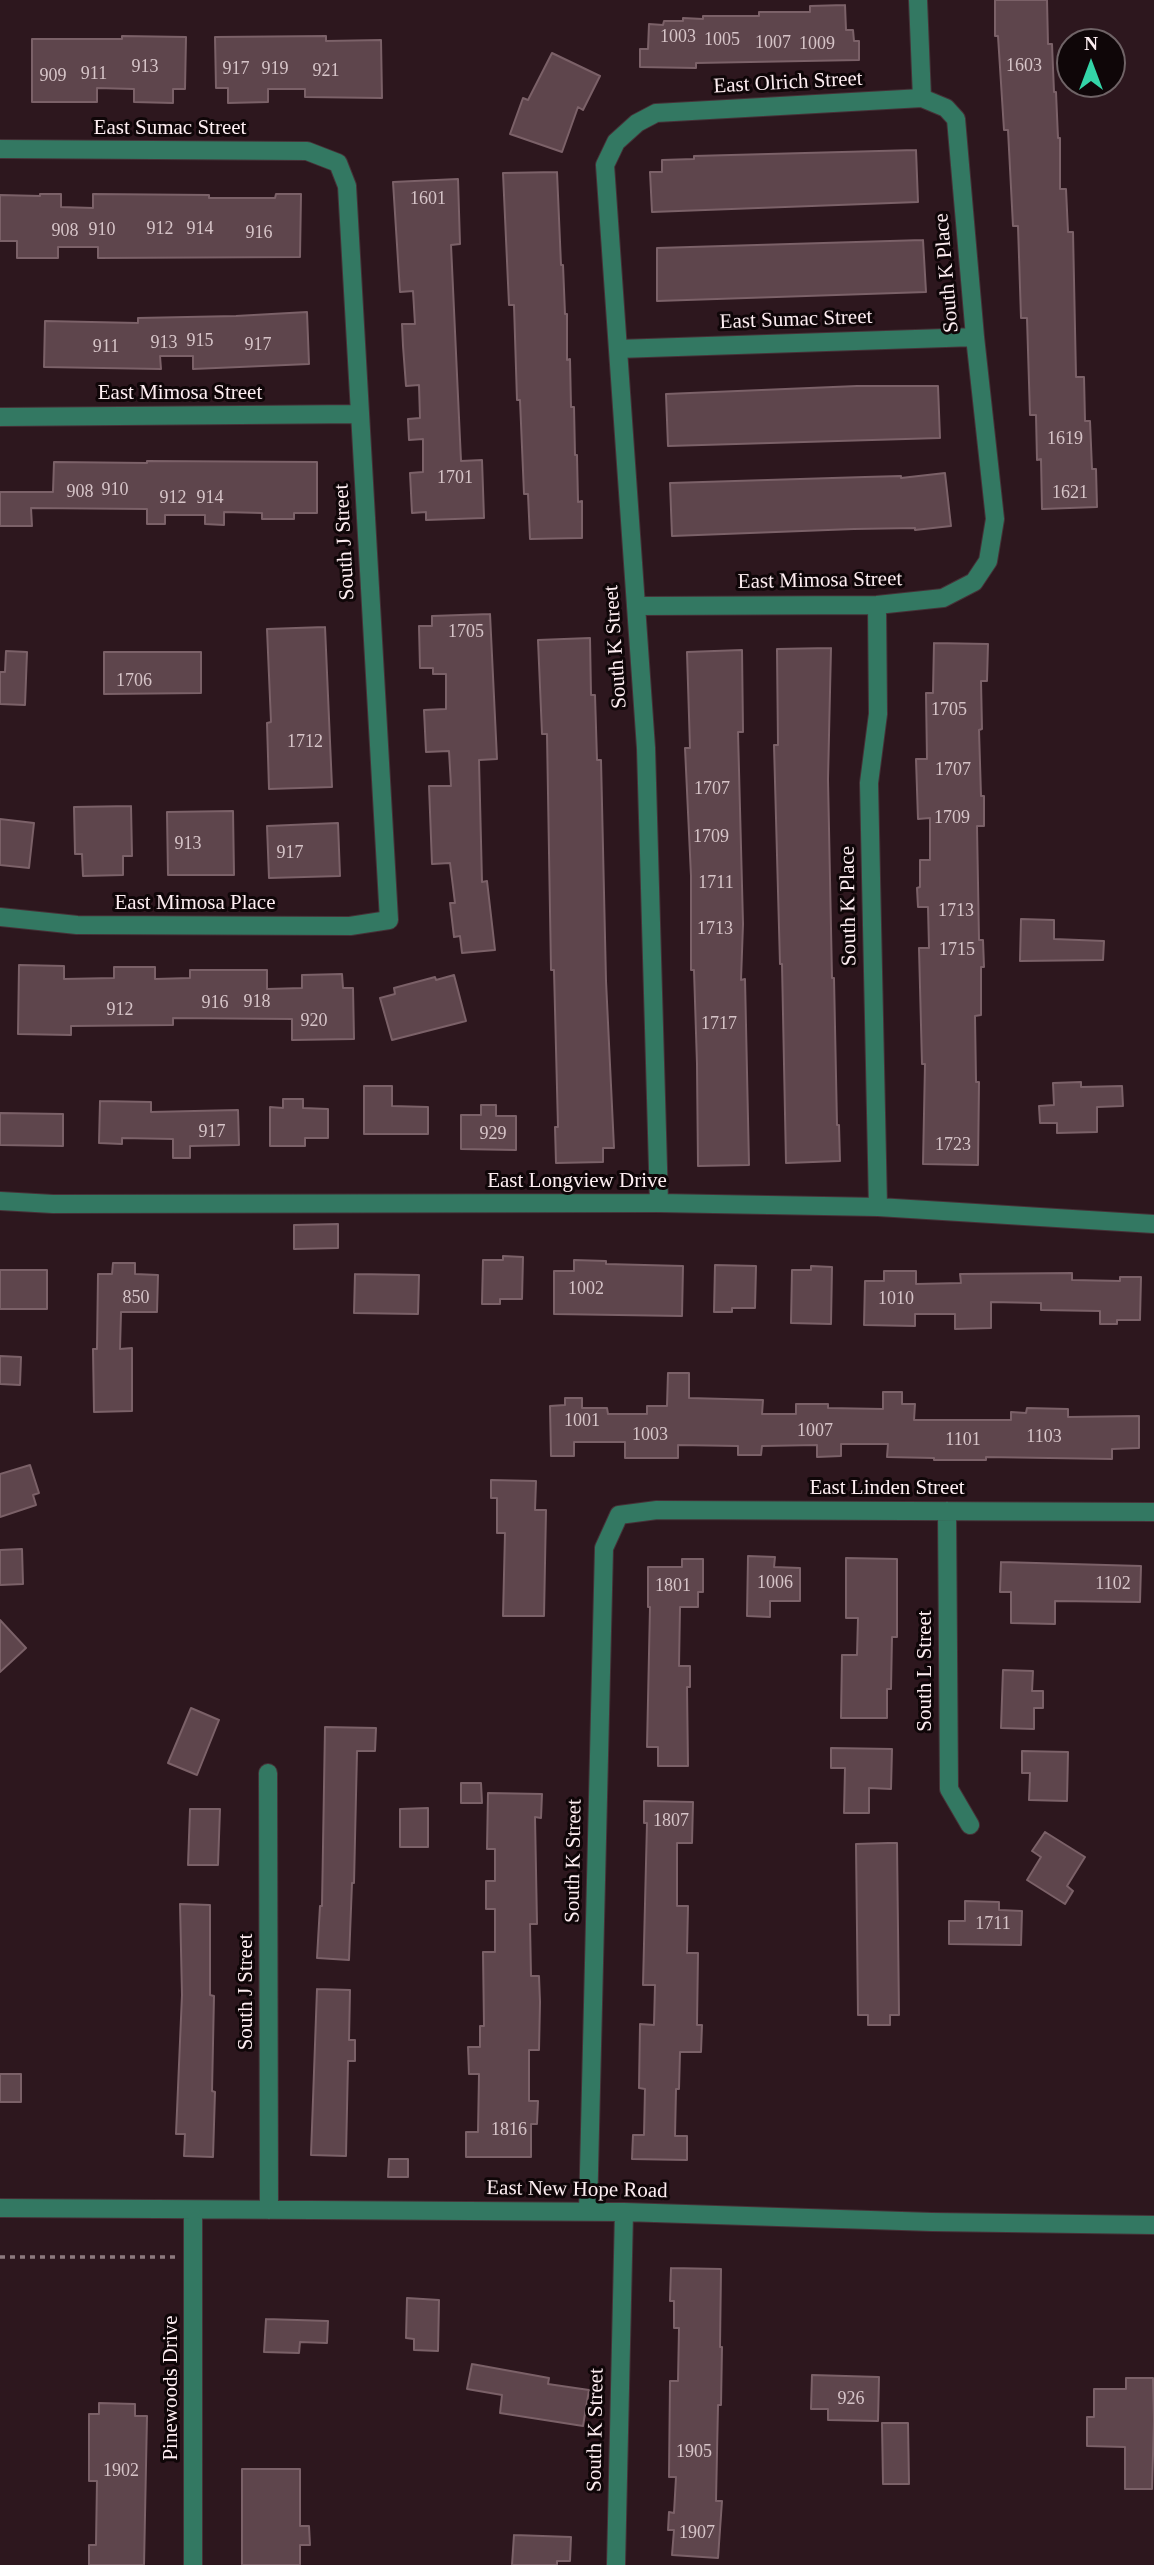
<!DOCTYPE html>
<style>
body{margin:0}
#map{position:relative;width:1154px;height:2565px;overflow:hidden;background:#2d171e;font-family:"Times New Roman",serif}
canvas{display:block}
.north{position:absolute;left:1056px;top:28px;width:70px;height:70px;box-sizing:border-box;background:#0f0608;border:2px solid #6f6366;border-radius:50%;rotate:0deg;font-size:19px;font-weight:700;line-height:28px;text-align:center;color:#feeef2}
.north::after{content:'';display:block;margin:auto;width:24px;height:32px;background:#34d4a8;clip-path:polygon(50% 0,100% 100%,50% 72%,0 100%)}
</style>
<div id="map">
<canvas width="1154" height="2565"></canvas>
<div class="north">N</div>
</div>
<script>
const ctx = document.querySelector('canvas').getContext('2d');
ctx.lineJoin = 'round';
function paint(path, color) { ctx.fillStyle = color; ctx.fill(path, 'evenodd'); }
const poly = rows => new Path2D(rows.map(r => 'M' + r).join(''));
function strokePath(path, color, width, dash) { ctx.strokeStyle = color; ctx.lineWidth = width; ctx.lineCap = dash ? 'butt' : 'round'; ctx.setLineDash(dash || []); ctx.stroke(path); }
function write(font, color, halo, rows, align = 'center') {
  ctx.font = font + ' "Times New Roman",serif'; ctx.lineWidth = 6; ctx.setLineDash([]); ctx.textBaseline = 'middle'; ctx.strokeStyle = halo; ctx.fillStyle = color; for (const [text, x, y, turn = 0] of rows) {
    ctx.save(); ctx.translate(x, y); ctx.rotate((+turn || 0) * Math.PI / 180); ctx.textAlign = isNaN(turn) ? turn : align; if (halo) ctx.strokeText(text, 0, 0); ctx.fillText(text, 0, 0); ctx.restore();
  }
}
const building = poly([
 [995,0,1047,0,1048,44,1052,44,1054,92,1056,92,1058,138,1060,138,1060,189,1066,189,1068,232,1073,232,1076,377,1084,377,1085,421,1090,421,1092,469,1096,469,1097,507,1042,509,1041,459,1037,460,1036,415,1030,415,1027,318,1021,318,1018,226,1013,226,1008,130,1004,130,998,36,995,36,995,0],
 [845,5,846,30,853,30,854,41,859,41,859,60,696,63,696,68,640,67,640,49,648,49,649,24,663,25,664,21,683,21,683,18,703,19,703,16,759,16,759,12,810,12,810,6,845,5],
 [122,36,186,37,185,89,173,89,173,103,134,102,134,89,97,88,97,102,32,102,32,39,122,39,122,36],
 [326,36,326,41,381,40,382,98,305,97,305,89,268,89,268,102,228,103,228,88,216,88,215,37,326,36],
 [552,53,600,76,583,110,578,107,562,152,510,134,523,98,528,100,552,53],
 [916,150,918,202,652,212,650,172,662,172,662,160,694,159,694,156,916,150],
 [557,172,561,265,563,265,565,314,567,314,567,360,570,359,571,407,574,407,575,455,577,455,578,502,582,501,582,538,530,539,528,494,524,494,520,400,517,400,514,305,509,305,503,173,557,172],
 [458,179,460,244,451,245,461,461,482,460,484,518,426,520,426,512,412,513,410,473,423,472,423,439,409,440,408,419,420,418,419,385,406,386,403,346,402,324,415,324,413,291,400,292,393,182,458,179],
 [40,194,61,194,61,207,93,208,93,194,209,195,209,198,275,198,276,194,301,194,300,257,98,258,98,247,58,247,58,258,17,258,17,241,0,241,0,195,40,196,40,194],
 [923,240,926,292,657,301,657,248,923,240],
 [307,312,309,364,193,369,193,356,160,356,161,369,44,367,45,321,138,323,138,318,236,316,307,312],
 [857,386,938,386,940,438,668,446,666,394,857,386],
 [147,461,317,462,317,513,294,513,294,519,262,519,262,513,224,512,224,525,205,524,205,515,165,515,165,524,147,524,147,509,31,508,32,526,0,526,0,492,53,492,54,462,147,463,147,461],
 [945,473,951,526,915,530,915,528,854,529,672,536,670,483,865,477,901,476,901,478,945,473],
 [490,614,497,759,479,760,482,882,487,881,495,950,462,953,460,936,454,937,450,903,455,903,450,863,432,864,429,786,451,786,449,751,426,752,424,710,446,709,446,674,433,674,433,668,420,668,419,626,432,626,432,616,490,614],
 [325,627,332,787,269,789,267,723,271,722,267,629,325,627],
 [590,638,591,695,595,695,597,760,601,760,606,981,614,1148,603,1148,603,1162,556,1163,555,1127,558,1127,554,970,551,970,547,734,542,734,538,640,590,638],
 [934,643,988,644,987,681,981,681,982,729,979,730,981,796,984,796,984,826,977,826,979,940,983,940,984,967,981,967,981,1015,975,1016,976,1082,979,1082,978,1165,923,1164,925,1064,922,1064,919,948,929,948,928,907,918,907,917,888,920,887,920,860,930,860,930,818,918,819,916,759,927,759,926,693,933,693,934,643],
 [831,648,828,779,832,978,834,978,837,1125,839,1125,840,1161,786,1163,782,964,780,964,774,745,778,745,777,649,831,648],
 [742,650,743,732,738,732,743,924,741,980,745,979,749,1165,698,1166,697,1064,694,970,691,970,691,876,685,748,690,748,687,652,742,650],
 [6,651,27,652,25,705,0,704,0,672,5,672,6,651],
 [104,652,201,652,201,693,104,694,104,652],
 [131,806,132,856,123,856,123,875,83,876,82,854,75,854,74,807,131,806],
 [233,811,234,875,168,875,167,812,233,811],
 [0,819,34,823,29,868,0,865,0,819],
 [338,823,340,876,269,878,267,826,338,823],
 [1021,919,1054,920,1054,939,1104,941,1103,960,1020,961,1021,919],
 [19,965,64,966,64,979,114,978,114,967,155,967,155,979,190,978,190,970,267,970,267,989,302,988,302,975,342,974,343,988,353,988,354,1039,292,1040,292,1019,173,1018,173,1025,71,1026,71,1035,18,1034,19,965],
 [454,975,466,1021,392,1040,380,998,395,994,394,988,435,977,436,980,454,975],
 [1081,1082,1081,1087,1122,1086,1123,1106,1097,1107,1097,1132,1057,1133,1057,1123,1040,1123,1039,1106,1054,1105,1053,1083,1081,1082],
 [364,1086,392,1086,392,1106,428,1107,428,1134,364,1134,364,1086],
 [283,1099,303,1099,303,1108,328,1109,328,1138,305,1138,305,1146,270,1146,270,1107,283,1108,283,1099],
 [100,1101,151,1102,151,1112,238,1110,239,1145,190,1146,190,1158,173,1158,173,1139,122,1138,122,1144,99,1143,100,1101],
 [481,1105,496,1105,496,1116,516,1116,516,1150,461,1149,461,1115,481,1115,481,1105],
 [0,1113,63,1114,63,1146,0,1145,0,1113],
 [338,1224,338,1248,294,1249,294,1225,338,1224],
 [503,1256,523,1257,522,1299,500,1299,500,1304,482,1304,483,1260,503,1260,503,1256],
 [574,1260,606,1261,606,1264,683,1266,682,1316,554,1314,554,1271,574,1271,574,1260],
 [113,1263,135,1263,135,1274,158,1275,157,1312,121,1312,120,1349,132,1348,132,1411,94,1412,93,1349,97,1349,98,1274,112,1274,113,1263],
 [715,1265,756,1266,755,1308,732,1308,732,1312,714,1312,715,1265],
 [811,1266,832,1267,831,1324,791,1323,792,1270,811,1270,811,1266],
 [0,1270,47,1270,47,1309,0,1309,0,1270],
 [884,1271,916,1271,916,1284,961,1283,960,1274,1072,1273,1072,1280,1120,1281,1120,1277,1141,1277,1140,1320,1117,1320,1117,1324,1100,1324,1100,1311,1041,1310,1041,1303,991,1302,991,1328,955,1329,955,1314,915,1314,915,1326,864,1325,865,1281,884,1281,884,1271],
 [355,1274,419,1275,418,1314,354,1313,355,1274],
 [0,1356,21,1357,20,1385,0,1384,0,1356],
 [668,1373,689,1373,689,1398,763,1400,762,1414,796,1414,796,1404,828,1404,828,1408,883,1409,883,1392,902,1392,902,1404,915,1404,914,1420,1011,1420,1011,1412,1026,1413,1027,1408,1068,1409,1068,1417,1139,1416,1139,1448,1112,1449,1112,1459,986,1457,986,1460,934,1460,934,1458,887,1457,888,1444,841,1444,841,1456,817,1457,817,1445,762,1446,761,1455,738,1455,738,1446,678,1445,678,1458,625,1458,625,1442,574,1442,574,1456,551,1456,550,1406,565,1405,565,1398,582,1398,582,1408,607,1408,608,1414,647,1414,647,1406,667,1406,668,1373],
 [30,1465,39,1493,33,1495,36,1505,0,1517,0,1474,30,1465],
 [491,1480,536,1481,535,1510,546,1510,544,1616,503,1616,505,1533,497,1533,497,1498,491,1498,491,1480],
 [22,1549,23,1584,0,1585,0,1550,22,1549],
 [748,1556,775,1557,774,1567,800,1568,800,1601,770,1601,770,1617,747,1616,748,1556],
 [846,1558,897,1559,897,1637,892,1637,891,1689,887,1689,887,1718,841,1718,842,1655,857,1655,858,1618,846,1618,846,1558],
 [682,1559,703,1559,703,1592,698,1592,698,1607,680,1607,679,1666,690,1666,690,1687,687,1687,688,1766,658,1766,658,1747,647,1747,650,1607,648,1607,648,1567,682,1567,682,1559],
 [1001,1562,1141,1566,1140,1602,1055,1601,1055,1624,1011,1623,1011,1592,1000,1592,1001,1562],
 [0,1620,26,1648,0,1672,0,1620],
 [1003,1670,1033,1671,1032,1691,1043,1691,1043,1708,1034,1708,1034,1729,1001,1728,1003,1670],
 [191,1708,219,1720,197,1775,168,1763,191,1708],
 [325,1727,376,1728,375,1751,357,1751,354,1883,352,1883,349,1960,317,1958,320,1906,322,1906,325,1727],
 [831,1748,892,1749,891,1789,869,1788,869,1813,844,1813,845,1768,831,1768,831,1748],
 [1022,1751,1068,1752,1067,1801,1029,1800,1030,1773,1022,1773,1022,1751],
 [461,1783,481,1783,482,1803,461,1803,461,1783],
 [488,1793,542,1794,541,1818,535,1817,537,1924,530,1924,531,1976,539,1976,540,2002,539,2050,529,2050,529,2101,538,2101,537,2124,531,2124,531,2157,466,2157,466,2132,478,2132,479,2074,469,2074,468,2047,480,2047,480,2026,484,2026,483,1952,495,1952,495,1909,486,1909,486,1881,495,1881,495,1849,487,1849,488,1793],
 [644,1801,693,1802,692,1843,677,1843,677,1906,688,1906,687,1953,698,1953,697,2025,702,2025,701,2052,680,2052,679,2089,676,2089,675,2136,687,2136,687,2160,632,2159,633,2135,644,2135,645,2089,639,2088,640,2024,654,2025,655,1985,643,1985,647,1823,644,1823,644,1801],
 [428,1808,428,1847,400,1847,400,1809,428,1808],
 [190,1809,220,1809,218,1865,188,1865,190,1809],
 [1045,1832,1085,1857,1067,1886,1073,1891,1065,1904,1027,1880,1041,1857,1032,1851,1045,1832],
 [888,1843,897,1843,899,2015,890,2015,890,2025,868,2025,868,2015,858,2015,856,1844,888,1843],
 [965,1901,999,1902,999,1910,1022,1911,1021,1945,949,1944,949,1921,965,1921,965,1901],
 [180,1904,210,1905,210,1995,214,1996,212,2091,215,2092,213,2157,184,2156,185,2134,176,2134,182,1995,180,1904],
 [317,1989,350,1990,349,2040,355,2040,355,2061,348,2061,346,2156,311,2155,317,1989],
 [0,2074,21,2074,21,2102,0,2102,0,2074],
 [389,2159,408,2159,408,2177,388,2177,389,2159],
 [671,2268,721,2269,720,2347,722,2347,721,2405,718,2405,716,2501,722,2501,718,2558,672,2555,674,2530,668,2530,669,2512,674,2513,676,2477,669,2477,670,2381,678,2381,679,2328,674,2328,674,2301,670,2301,671,2268],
 [407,2298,439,2300,438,2351,414,2350,414,2339,406,2338,407,2298],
 [266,2319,328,2321,327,2343,300,2342,299,2353,264,2352,266,2319],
 [472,2364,549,2378,548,2384,589,2390,583,2426,500,2413,502,2395,467,2389,472,2364],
 [812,2375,879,2377,878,2421,828,2420,828,2409,811,2409,812,2375],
 [1126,2378,1153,2378,1154,2421,1152,2489,1125,2489,1125,2447,1087,2446,1087,2417,1094,2417,1094,2389,1126,2389,1126,2378],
 [99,2403,135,2404,135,2416,147,2416,144,2565,89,2565,89,2545,96,2545,97,2481,89,2481,89,2414,99,2414,99,2403],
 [882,2423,908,2423,909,2484,883,2484,882,2423],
 [242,2469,300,2469,300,2526,309,2526,310,2545,300,2545,300,2565,242,2565,242,2469],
 [514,2535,571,2537,570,2561,557,2561,557,2565,512,2565,514,2535]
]);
const path = poly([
 [0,2257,176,2257]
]);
const minor = poly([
 [918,0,922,98],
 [0,149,307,151,338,163,347,186,389,920,350,926,77,925,0,917],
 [618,349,975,337],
 [0,417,360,414],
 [877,605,878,714,869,783,878,1207],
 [637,606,877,605,943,598,974,582,988,561,995,519,975,337,956,119,946,108,922,98,656,113,637,123,616,142,605,165,646,748,659,1203],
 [0,1201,53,1204,659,1203,878,1207,1154,1224],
 [947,1511,949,1789,970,1825],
 [268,1773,269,2210],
 [0,2208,624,2212,932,2222,1154,2225],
 [193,2211,193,2565],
 [588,2212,604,1548,619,1515,657,1510,1154,1512],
 [616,2565,624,2212]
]);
const numberNames = [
 ["1003",678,37],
 ["1005",722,40],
 ["1007",773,43],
 ["1009",817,44],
 ["1603",1024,66],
 ["913",145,67],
 ["917",236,69],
 ["919",275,69],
 ["921",326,71],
 ["911",94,74],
 ["909",53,76],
 ["1601",428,199],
 ["912",160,229],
 ["914",200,229],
 ["910",102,230],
 ["908",65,231],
 ["916",259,233],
 ["915",200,341],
 ["913",164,343],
 ["917",258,345],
 ["911",106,347],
 ["1619",1065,439],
 ["1701",455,478],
 ["910",115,490],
 ["908",80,492],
 ["1621",1070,493],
 ["912",173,498],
 ["914",210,498],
 ["1705",466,632],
 ["1706",134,681],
 ["1705",949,710],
 ["1712",305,742],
 ["1707",953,770],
 ["1707",712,789],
 ["1709",952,818],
 ["1709",711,837],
 ["913",188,844],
 ["917",290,853],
 ["1711",716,883],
 ["1713",956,911],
 ["1713",715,929],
 ["1715",957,950],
 ["918",257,1002],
 ["916",215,1003],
 ["912",120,1010],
 ["920",314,1021],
 ["1717",719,1024],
 ["917",212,1132],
 ["929",493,1134],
 ["1723",953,1145],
 ["1002",586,1289],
 ["850",136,1298],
 ["1010",896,1299],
 ["1001",582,1421],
 ["1007",815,1431],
 ["1003",650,1435],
 ["1103",1044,1437],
 ["1101",963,1440],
 ["1006",775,1583],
 ["1102",1113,1584],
 ["1801",673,1586],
 ["1807",671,1821],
 ["1711",993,1924],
 ["1816",509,2130],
 ["926",851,2399],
 ["1905",694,2452],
 ["1902",121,2471],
 ["1907",697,2533]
];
const streetNames = [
 ["East Olrich Street",788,83,-3],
 ["East Sumac Street",170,128],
 ["South K Place",947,273,-95],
 ["East Sumac Street",796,320,-2],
 ["East Mimosa Street",180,393],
 ["South J Street",345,542,-93],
 ["East Mimosa Street",820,581,-1],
 ["South K Street",616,647,-94],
 ["East Mimosa Place",195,903],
 ["South K Place",849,906,-91],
 ["East Longview Drive",577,1181],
 ["East Linden Street",887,1488],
 ["South L Street",925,1671,-90],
 ["South K Street",574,1861,-89],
 ["South J Street",246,1992,-90],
 ["East New Hope Road",577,2190,1],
 ["Pinewoods Drive",171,2388,-90],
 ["South K Street",596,2430,-89]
];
paint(building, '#5e454c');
strokePath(building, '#7b6168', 2);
strokePath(minor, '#463137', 20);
strokePath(path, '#8c797e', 3.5, [5, 5]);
strokePath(minor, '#337862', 18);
write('18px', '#d6c4c8', null, numberNames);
write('21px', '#feeef2', '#0f0608', streetNames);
</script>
